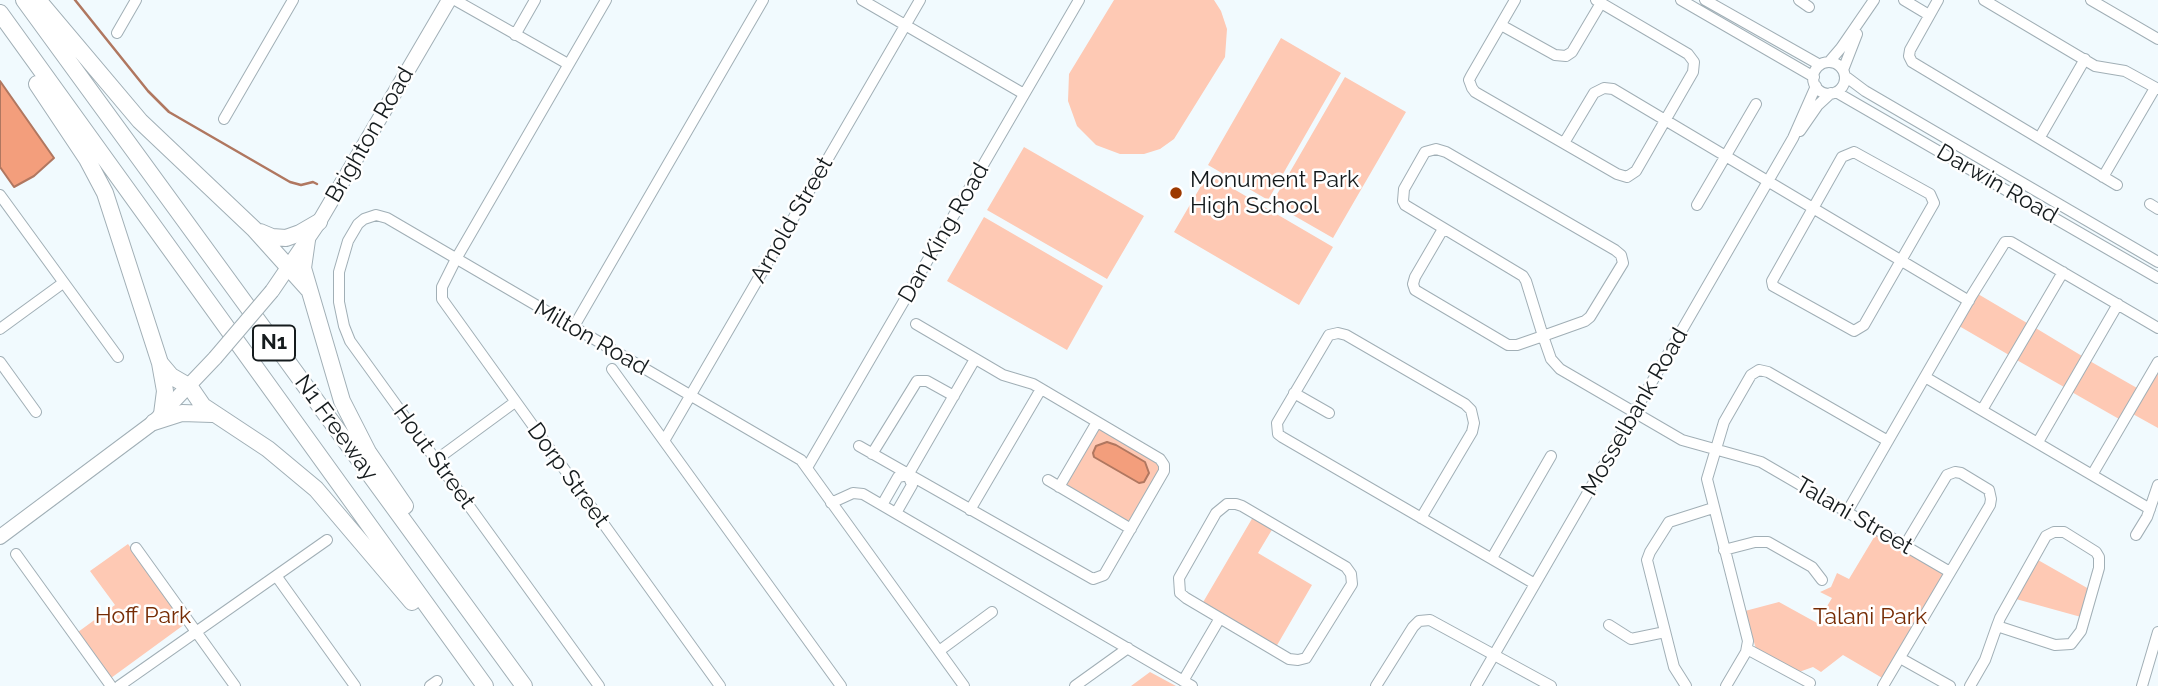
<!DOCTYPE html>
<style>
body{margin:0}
canvas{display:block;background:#f1fafe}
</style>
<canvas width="2158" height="686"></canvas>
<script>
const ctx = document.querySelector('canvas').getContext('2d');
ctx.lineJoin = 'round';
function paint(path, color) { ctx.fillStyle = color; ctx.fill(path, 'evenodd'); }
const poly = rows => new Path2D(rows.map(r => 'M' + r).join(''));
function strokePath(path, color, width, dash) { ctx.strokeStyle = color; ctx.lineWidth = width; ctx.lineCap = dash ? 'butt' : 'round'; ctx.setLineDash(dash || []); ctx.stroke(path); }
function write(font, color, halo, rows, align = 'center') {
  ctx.font = font + ' Raleway,sans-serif'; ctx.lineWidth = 5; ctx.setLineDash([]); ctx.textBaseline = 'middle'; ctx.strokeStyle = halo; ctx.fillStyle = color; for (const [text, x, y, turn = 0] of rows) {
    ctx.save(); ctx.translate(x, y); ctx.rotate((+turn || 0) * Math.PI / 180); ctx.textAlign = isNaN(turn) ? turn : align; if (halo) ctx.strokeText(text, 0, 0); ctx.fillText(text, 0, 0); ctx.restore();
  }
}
const green = poly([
 [1114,0,1214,0,1221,11,1227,29,1225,57,1174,139,1160,149,1144,154,1120,154,1096,145,1077,126,1068,101,1069,74],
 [1281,38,1341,73,1268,200,1208,165],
 [1345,77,1406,112,1333,238,1272,203],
 [1024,147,1144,216,1107,279,987,210],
 [1208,174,1333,247,1299,305,1174,232],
 [984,217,1103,286,1067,350,947,281],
 [1978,294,2027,323,2009,355,1959,326],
 [2034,327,2082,356,2064,387,2015,359],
 [2088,360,2137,388,2119,419,2070,391],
 [2158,368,2158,428,2131,413],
 [1099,430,1103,430,1157,461,1160,470,1132,518,1128,521,1123,520,1068,488,1067,485,1067,480,1094,432],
 [1253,517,1273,528,1258,553,1312,585,1276,647,1202,604],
 [1876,534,1941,572,1943,577,1884,679,1843,655,1821,672,1813,667,1799,672,1756,649,1745,611,1779,602,1817,623,1832,598,1820,592,1831,587,1837,573,1849,579],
 [128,544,185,624,111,678,78,632,115,605,90,571],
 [2038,560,2089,589,2081,617,2016,599],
 [1150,672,1176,686,1131,686]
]);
const water = poly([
 [0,81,54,158,34,176,14,187,0,167,0,81],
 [1107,442,1116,445,1145,462,1149,473,1144,482,1139,483,1094,457,1093,453,1096,446,1107,442]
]);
const stream = poly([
 [75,0,148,91,169,112,290,182,301,185,313,182,317,184]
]);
const minor = poly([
 [455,0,568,64],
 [606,0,456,259,442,287,442,299,720,686],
 [862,0,1024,94],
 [1515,0,1471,76,1469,80,1472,88,1475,92,1617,174,1627,177,1636,171,1693,72,1694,62,1688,54,1596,0],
 [1681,0,1814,77],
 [1705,0,1820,65],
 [1799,0,1809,7],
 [1904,0,1929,15],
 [1938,0,1910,50,1909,56,1912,62,2117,185],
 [1984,0,2095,66,2125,71,2158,89],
 [2091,0,2158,39],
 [1501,25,1555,55,1566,56,1572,52,1601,3],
 [117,33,136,0],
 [515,35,535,0],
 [1829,62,1841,48,1874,0],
 '1813 78a16 16 0 1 1 32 0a16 16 0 1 1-32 0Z',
 [1843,70,1857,34],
 [1845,76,1865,91,2158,262],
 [1836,92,2158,278],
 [224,119,293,0],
 [1800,131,1818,105,1831,93],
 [2040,137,2085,59],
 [1564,143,1594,93,1604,88,1613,89,1969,301],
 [1854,152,1930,194,1934,203,1864,325,1854,331,1773,286,1772,281,1842,157,1854,152],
 [2103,177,2155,88],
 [0,195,118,357],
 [2150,204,2158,209],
 [1697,205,1756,104],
 [1443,229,1415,277,1413,284,1415,290,1508,345,1517,345,1543,336,1585,321,1590,317,1623,263,1621,255,1615,250,1446,152,1436,149,1425,152,1404,189,1403,201,1405,205,1523,276,1526,281,1543,336,1551,359,1560,369,1682,440,1761,462,1950,572],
 [573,328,763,0],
 [0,329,63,283],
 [0,362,36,412],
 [612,369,841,686],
 [1925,377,2150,509],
 [1294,393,1329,413],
 [1982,410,2063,272],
 [664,441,920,0],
 [2038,442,2118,304],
 [859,446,1093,579,1104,575,1164,471,1164,465,1160,459,1033,384,1003,375,916,324],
 [872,454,917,381,927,381,954,396],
 [436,460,515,402],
 [808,466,1079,0],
 [2092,475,2158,362],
 [1048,480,1131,529],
 [1059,487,1097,422],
 [831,503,853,493,863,494,1192,686],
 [1227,504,1236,504,1242,506,1346,567,1351,574,1352,584,1306,658,1298,660,1289,659,1186,598,1180,593,1179,578,1216,513,1227,504],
 [882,505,898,477,908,475,975,359],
 [970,510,1041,389],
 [1847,512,1972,295,2005,242,2011,242,2158,328],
 [896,513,912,485,908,475],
 [1421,518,1472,432,1474,423,1471,410,1465,404,1346,335,1338,333,1329,335,1277,423,1278,434,1282,437,1535,584],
 [2136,535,2147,517,2158,485],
 [136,548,235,686],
 [1724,550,1755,542,1768,542,1812,567,1822,580],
 [16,554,111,686],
 [1492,558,1551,456],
 [277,577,355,686],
 [1609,625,1631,639,1665,632],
 [1747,649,1810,683],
 [939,651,992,612],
 [1900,658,1950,686],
 [1183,681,1220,618],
 [119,686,327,540],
 [430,686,437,681],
 [599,686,350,341,344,326,339,302,339,272,348,241,358,224,364,219,376,215,387,218,801,460,964,686],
 [1075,686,1128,648],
 [1376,686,1413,627,1419,621,1430,620,1551,686],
 [1476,686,1793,138,1816,86],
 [1686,686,1674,667,1647,560,1650,552,1669,522,1713,508],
 [1726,686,1746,652,1748,641,1707,479,1724,422,1751,375,1759,370,1768,372,1888,441],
 [1883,686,1990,505,1991,499,1989,490,1961,473,1955,472,1947,475,1905,545],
 [1970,686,1985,660,1997,626,2000,618,2046,536,2054,532,2064,532,2096,552,2099,557,2099,568,2081,631,2071,644,2055,645,1997,626],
 [2142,686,2158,632]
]);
const major = poly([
 [272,291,319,222,449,0],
 [0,537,154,422,215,358]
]);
const highway = poly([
 [24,0,524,686],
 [38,0,140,121,254,229,308,289],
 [0,13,485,686],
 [37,84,87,159,105,193,160,363,165,391,162,414],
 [260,232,272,237,286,238,300,233,319,222],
 [307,240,303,268,342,401,368,452,405,506],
 [160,363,171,376,190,387,203,406,268,449,316,489,412,602],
 [154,422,182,413,212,414]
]);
const majorBridge = poly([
 [215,358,272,291]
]);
const markers = [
 [1176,193,7,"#9c3900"]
];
const shields = [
 [274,343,42]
];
const shieldNames = [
 ["N1",274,343]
];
const streetNames = [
 ["Brighton Road",370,135,-60],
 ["Darwin Road",1997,184,30],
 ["Arnold Street",792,220,-60],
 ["Dan King Road",944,233,-60],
 ["Milton Road",591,338,30],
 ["Mosselbank Road",1635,412,-60],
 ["N1 Freeway",336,428,54],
 ["Hout Street",434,457,54],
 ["Dorp Street",568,475,54],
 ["Talani Street",1854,516,30]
];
const poiNames = [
 ["Monument Park",1190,180],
 ["High School",1190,206]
];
const parkNames = [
 ["Hoff Park",143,616],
 ["Talani Park",1870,617]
];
paint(green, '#fec9b4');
paint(water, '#f39e7c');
strokePath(water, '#b07760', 2);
strokePath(stream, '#b07760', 2.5);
strokePath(minor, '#a1afb6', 12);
strokePath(major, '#a1afb6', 16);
strokePath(highway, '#a1afb6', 18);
strokePath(minor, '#fff', 10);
strokePath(major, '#fff', 14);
strokePath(highway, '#fff', 16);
strokePath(majorBridge, '#a1afb6', 16, []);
strokePath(majorBridge, '#fff', 14);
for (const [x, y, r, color] of markers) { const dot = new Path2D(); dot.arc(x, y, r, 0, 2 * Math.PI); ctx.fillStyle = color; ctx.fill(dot); strokePath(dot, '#fff', 2.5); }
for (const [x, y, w] of shields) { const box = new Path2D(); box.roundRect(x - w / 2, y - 17.5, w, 35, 5); ctx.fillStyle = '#fff'; ctx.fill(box); strokePath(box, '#151b1d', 2); }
write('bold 21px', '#151b1d', null, shieldNames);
write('23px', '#151b1d', '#fff', streetNames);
write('23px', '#151b1d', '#fff', poiNames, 'left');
write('23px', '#762c05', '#fff', parkNames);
</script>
